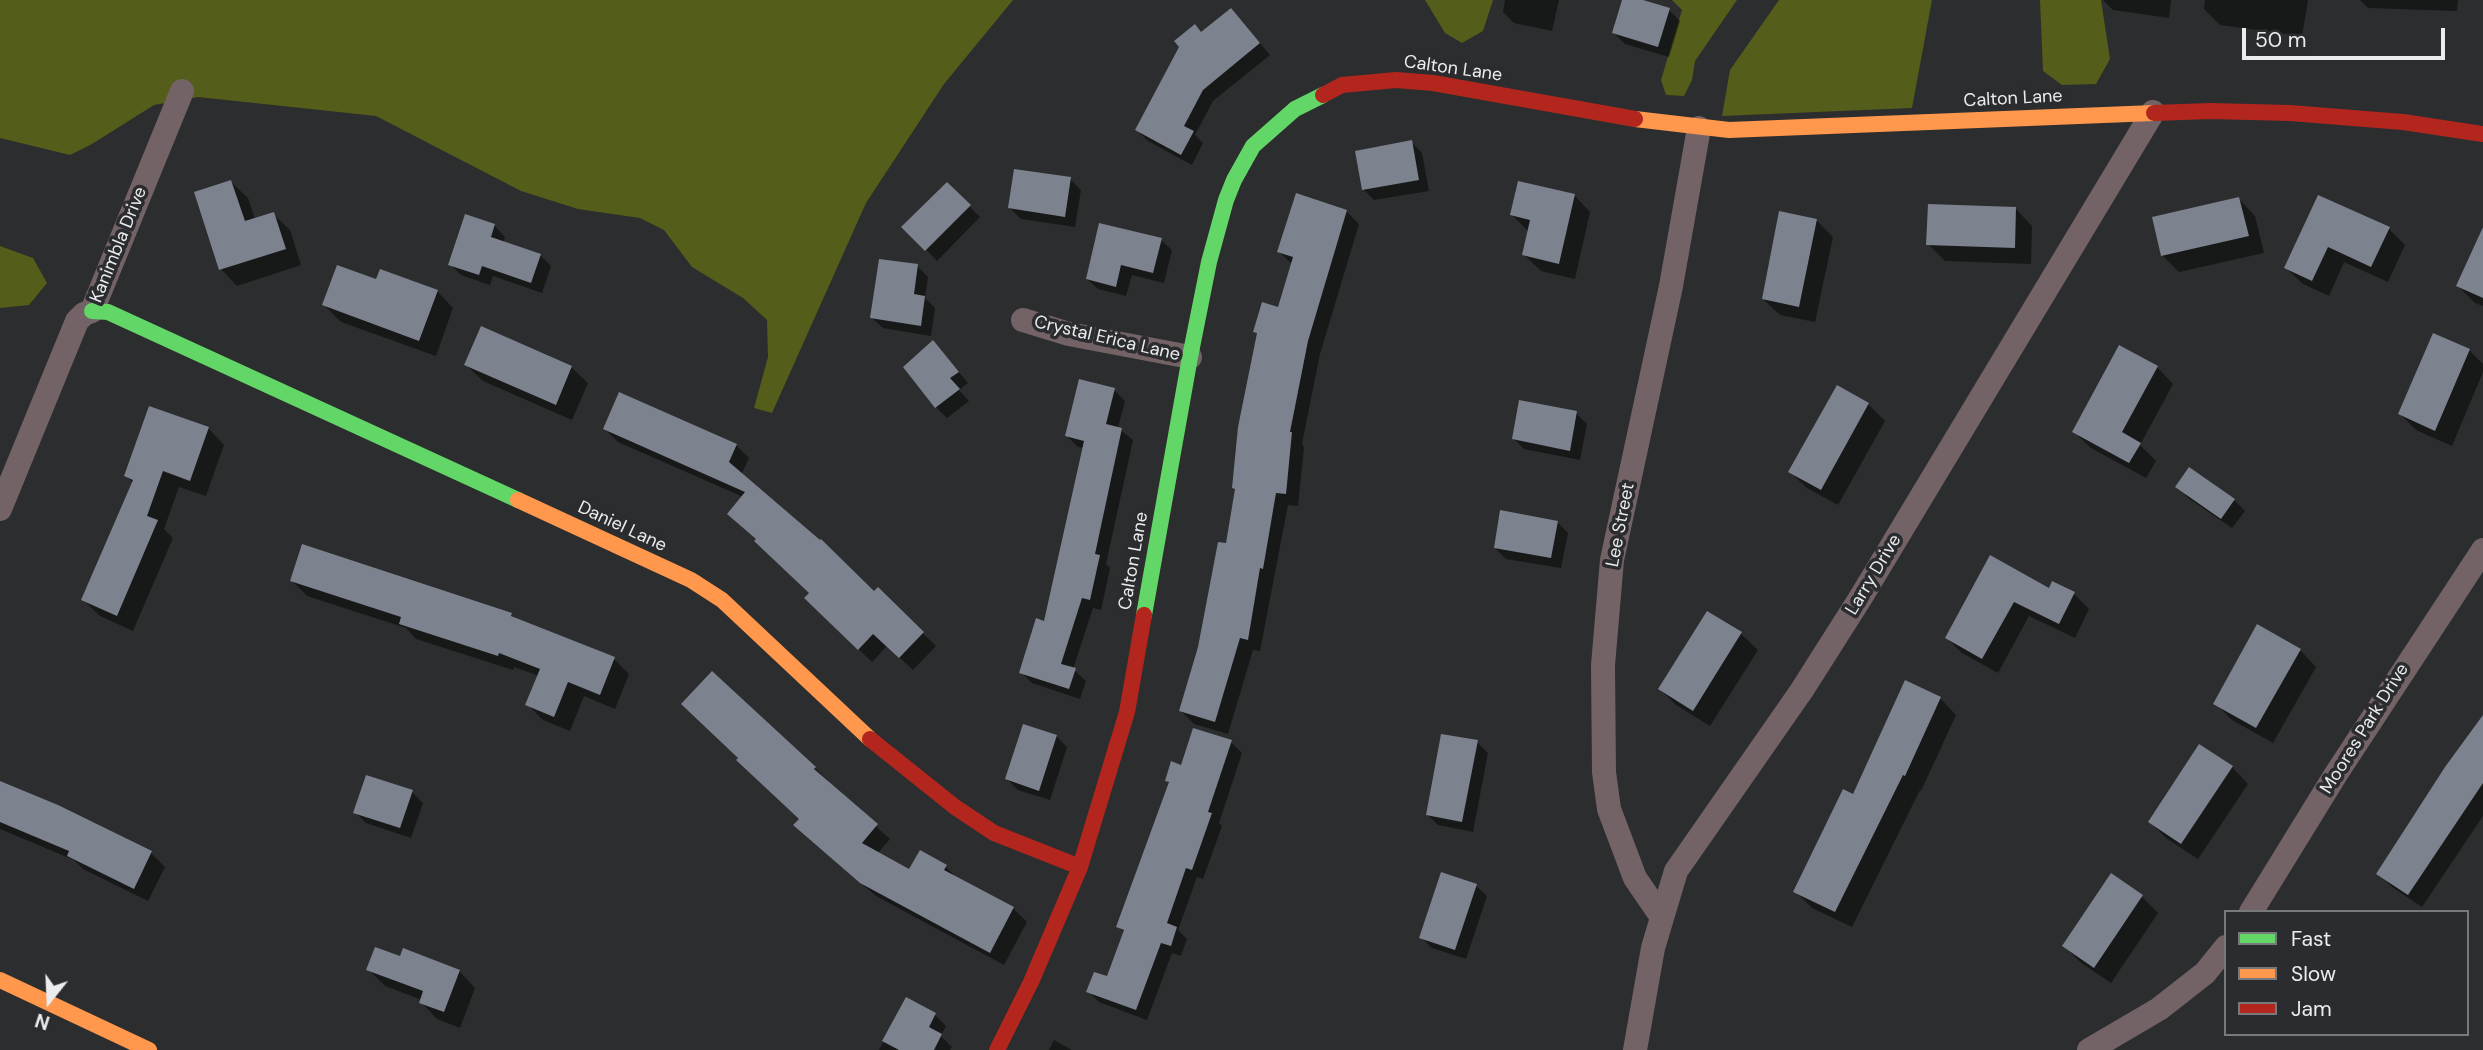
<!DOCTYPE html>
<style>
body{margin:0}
#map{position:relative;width:2483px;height:1050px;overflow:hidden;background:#2c2d2e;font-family:"DM Sans",sans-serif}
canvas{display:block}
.legend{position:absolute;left:2224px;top:910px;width:245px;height:126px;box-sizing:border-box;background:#2b2c2f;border:2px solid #78797b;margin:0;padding:9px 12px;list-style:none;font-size:21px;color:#ebecee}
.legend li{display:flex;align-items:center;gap:14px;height:35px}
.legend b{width:35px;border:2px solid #78797b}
.north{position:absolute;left:14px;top:966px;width:70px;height:70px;-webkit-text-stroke:5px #2b2c2f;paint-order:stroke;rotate:198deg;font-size:19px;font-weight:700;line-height:28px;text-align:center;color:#ebecee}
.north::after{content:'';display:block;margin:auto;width:24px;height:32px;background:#ebecee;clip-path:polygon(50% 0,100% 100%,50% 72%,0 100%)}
.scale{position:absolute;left:2242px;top:28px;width:203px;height:32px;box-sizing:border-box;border:4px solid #ebecee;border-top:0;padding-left:9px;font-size:21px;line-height:24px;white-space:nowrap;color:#ebecee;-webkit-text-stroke:5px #2b2c2f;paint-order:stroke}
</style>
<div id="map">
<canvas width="2483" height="1050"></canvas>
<ul class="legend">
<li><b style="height:9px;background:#63d668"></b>Fast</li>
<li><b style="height:9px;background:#ff974d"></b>Slow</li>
<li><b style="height:9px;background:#b3261e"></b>Jam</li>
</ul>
<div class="north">N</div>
<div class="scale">50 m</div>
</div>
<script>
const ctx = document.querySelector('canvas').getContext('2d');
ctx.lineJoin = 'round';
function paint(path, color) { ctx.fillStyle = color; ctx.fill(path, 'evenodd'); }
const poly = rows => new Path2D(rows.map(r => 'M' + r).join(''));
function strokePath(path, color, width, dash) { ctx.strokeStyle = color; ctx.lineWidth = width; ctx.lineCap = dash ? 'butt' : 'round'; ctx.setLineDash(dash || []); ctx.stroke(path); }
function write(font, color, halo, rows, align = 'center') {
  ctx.font = font + ' "DM Sans",sans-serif'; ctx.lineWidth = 7; ctx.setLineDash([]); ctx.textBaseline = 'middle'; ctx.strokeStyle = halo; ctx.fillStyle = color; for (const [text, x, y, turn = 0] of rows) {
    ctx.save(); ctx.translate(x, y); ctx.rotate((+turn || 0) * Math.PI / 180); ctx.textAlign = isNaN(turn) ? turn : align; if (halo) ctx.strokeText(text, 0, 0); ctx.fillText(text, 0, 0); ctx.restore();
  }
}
const forest = poly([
 [0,0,1013,0,944,84,866,203,772,413,754,408,768,357,767,320,743,298,692,267,664,230,640,218,578,209,521,191,376,116,198,97,154,105,92,144,70,155,0,138],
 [1425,0,1493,0,1483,31,1462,43,1445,33],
 [1672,0,1737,0,1695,61,1692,80,1684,96,1666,95,1661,80,1682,10],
 [1779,0,1932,0,1912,108,1722,116,1730,70],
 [2040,0,2101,0,2110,59,2096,84,2062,85,2043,71],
 [0,246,33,258,47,283,29,305,0,308]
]);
const shadow = poly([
 [1505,0,1559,0,1552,31,1514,23,1503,12],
 [1624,0,1637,0,1669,10,1680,21,1669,57,1625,44,1614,33],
 [2103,0,2171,0,2169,18,2113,10],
 [2205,0,2308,0,2302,36,2220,25,2204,9],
 [2360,0,2458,0,2457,11,2368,8],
 [1241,21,1270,55,1213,101,1195,135,1203,143,1192,165,1148,141,1137,130,1202,34],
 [1411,142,1422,153,1429,191,1374,200,1363,189],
 [1070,179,1081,190,1075,227,1021,219,1010,208],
 [231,182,248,198,255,219,273,214,290,230,301,265,237,286,221,269],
 [947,184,980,217,937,261,904,227],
 [1574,195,1590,212,1575,279,1541,271,1524,255,1529,232,1512,215],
 [2319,197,2389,229,2405,245,2388,282,2344,262,2329,296,2303,284,2286,268],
 [2239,199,2255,216,2264,253,2179,272,2163,256],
 [2016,209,2032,226,2031,264,1945,261,1928,244],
 [1346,211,1359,224,1320,354,1302,444,1304,447,1298,506,1288,505,1260,651,1253,650,1228,734,1194,724,1181,711,1227,545,1279,309,1293,265,1279,252],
 [466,216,495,226,505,237,503,243,541,256,551,266,542,293,493,276,490,285,461,275,450,264],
 [1816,220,1833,237,1815,322,1780,315,1763,299],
 [2483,231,2483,306,2475,303,2458,286],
 [1161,240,1172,250,1164,283,1132,275,1126,296,1098,289,1087,279],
 [917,266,928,277,925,298,935,308,931,336,883,328,872,318],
 [377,281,437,291,453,308,436,356,341,322,324,305],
 [2469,350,2483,364,2483,372,2452,446,2416,430,2400,414],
 [943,353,968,383,959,390,969,401,947,418,936,407],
 [466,365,571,367,588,383,572,420,483,381],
 [2157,367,2173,384,2140,445,2156,461,2146,478,2091,448,2074,432],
 [1837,387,1868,404,1885,421,1838,505,1807,488,1790,472],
 [1114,390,1125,401,1118,428,1133,440,1106,564,1110,568,1101,610,1093,608,1073,669,1086,681,1080,699,1032,683,1021,672,1046,623,1084,448,1078,447,1067,436],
 [1576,413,1587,424,1580,460,1524,449,1513,438],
 [208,428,224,445,206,496,179,487,164,529,173,538,133,631,100,616,83,600,134,483,126,476],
 [605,429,736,445,749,458,741,475,874,594,878,590,936,646,913,670,887,646,872,662,819,611,811,594,743,497,618,442],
 [2178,487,2234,500,2245,511,2232,528,2188,498],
 [1557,522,1568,533,1561,568,1506,559,1495,548],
 [1990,558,2050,590,2074,594,2089,609,2075,638,2029,616,1998,673,1962,653,1947,638],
 [292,581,511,614,518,621,614,659,629,674,615,709,584,696,570,731,543,720,528,705,539,676,514,667,513,670,416,639,406,628,307,596],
 [1708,613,1741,634,1758,650,1710,726,1676,705,1660,689],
 [2300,650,2316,667,2273,743,2232,720,2215,703],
 [1940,698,1956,715,1921,791,1920,790,1852,927,1812,908,1795,891,1854,796],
 [2483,718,2483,816,2422,907,2392,887,2378,873],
 [1056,736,1067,747,1050,800,1018,790,1007,779],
 [1231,742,1242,753,1219,823,1222,826,1203,879,1197,877,1178,930,1187,939,1181,956,1172,953,1147,1020,1099,1002,1088,991,1108,978,1125,933,1118,927,1170,784,1167,781,1182,767],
 [1477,742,1488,753,1473,832,1438,825,1427,814],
 [739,760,815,768,828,781,827,783,890,839,877,854,910,871,946,867,959,880,1013,908,1027,922,1004,965,876,896,809,839,801,819],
 [2232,767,2248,784,2198,859,2166,838,2150,822],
 [0,781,57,806,151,853,165,867,148,901,83,869,74,860,0,829],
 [412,792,423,803,411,838,366,823,355,812],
 [1476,886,1487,896,1466,959,1432,948,1421,937],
 [2142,897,2158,913,2111,983,2080,962,2064,946],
 [401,958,459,971,475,988,460,1028,437,1019,421,1002,422,1000,385,986,368,969],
 [906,999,935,1015,946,1026,941,1036,952,1047,950,1050,879,1050],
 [1054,1040,1072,1050,1049,1050]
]);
const building = poly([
 [1622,0,1643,0,1670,8,1658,47,1612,33],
 [1231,8,1260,43,1203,90,1184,126,1194,131,1181,155,1135,130,1179,47,1174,41,1195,24,1201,32],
 [1412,140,1419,180,1362,190,1355,151],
 [1014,169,1071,177,1065,217,1008,208],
 [231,180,245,221,274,212,286,249,219,270,194,192],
 [1518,181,1575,194,1559,264,1522,255,1530,220,1510,215],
 [947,182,971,205,925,251,901,227],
 [1296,193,1347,210,1308,341,1290,432,1292,432,1286,494,1276,493,1263,569,1260,568,1248,640,1240,638,1215,722,1179,711,1198,647,1218,542,1226,543,1235,489,1232,488,1238,427,1257,333,1253,332,1262,302,1278,307,1293,257,1277,252],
 [2318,195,2390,227,2371,267,2328,247,2312,281,2284,268],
 [2239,197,2249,236,2161,256,2152,217],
 [1928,204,2016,207,2015,248,1926,245],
 [1779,211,1817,219,1799,307,1762,299],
 [465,214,495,224,491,237,541,254,531,283,482,266,479,275,448,265],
 [1099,223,1162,238,1153,273,1121,265,1116,287,1086,279],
 [2483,227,2483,298,2456,286],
 [879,259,918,264,914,294,925,296,921,326,870,318],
 [337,265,376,279,380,269,438,290,419,341,322,305],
 [481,326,572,366,556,405,464,365],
 [2433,333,2470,349,2435,431,2398,414],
 [933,340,959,372,950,378,960,389,935,408,903,367],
 [2119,345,2158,366,2122,432,2141,443,2129,463,2072,432],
 [1079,379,1115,388,1106,424,1122,428,1095,554,1100,555,1090,600,1082,598,1061,664,1076,668,1069,689,1019,673,1036,618,1044,621,1084,441,1065,436],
 [1837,385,1869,403,1821,490,1788,472],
 [619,392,737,444,729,462,820,540,821,539,874,591,878,587,924,632,899,658,873,634,858,650,804,598,809,593,754,541,756,539,727,514,745,492,603,429],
 [1519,400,1577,411,1570,451,1512,439],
 [149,406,209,427,190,481,163,471,147,516,158,520,117,616,81,600,133,480,124,476],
 [2189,467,2235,499,2221,519,2175,487],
 [1500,510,1558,521,1551,558,1494,548],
 [302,544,512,613,511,616,615,657,600,695,568,682,554,717,525,705,540,669,499,653,498,656,399,624,401,617,290,581],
 [1990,555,2049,588,2052,581,2075,592,2059,624,2014,602,1982,659,1945,638],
 [1707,611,1742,632,1693,711,1658,689],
 [2257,624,2301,649,2256,728,2213,704],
 [712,671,816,767,814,769,878,824,862,843,909,869,920,850,947,865,944,870,1014,907,990,953,860,883,793,825,799,819,736,760,738,758,681,704],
 [1905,680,1941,697,1905,776,1903,775,1835,912,1793,892,1843,789,1853,794],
 [2483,715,2483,783,2408,895,2376,874,2445,767],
 [1023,724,1057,735,1039,791,1005,779],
 [1193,728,1232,740,1208,812,1212,813,1192,870,1186,868,1167,923,1177,927,1171,946,1161,943,1136,1010,1086,992,1094,972,1107,976,1124,930,1116,927,1169,782,1165,781,1171,761,1181,765],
 [1441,734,1478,740,1462,822,1426,815],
 [2199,744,2233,766,2181,844,2148,822],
 [366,775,413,790,400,828,353,813],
 [0,781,58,805,152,851,134,889,67,856,69,851,0,822],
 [1441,872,1477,884,1455,950,1419,938],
 [2111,873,2143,895,2094,968,2062,946],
 [375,947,400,956,403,948,460,970,444,1012,419,1003,423,991,366,970],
 [906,997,936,1013,929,1027,942,1034,934,1050,899,1050,882,1041]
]);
const street = poly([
 [1023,320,1069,334,1190,357],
 [0,509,77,321,84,314,92,311,182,91],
 [2251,912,2336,774,2483,550],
 [1661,916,1635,878,1609,809,1604,772,1603,665,1612,560,1671,286,1699,128],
 [1635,1050,1653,948,1676,871,1802,690,1861,597,2153,112],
 [2089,1050,2159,1009,2205,973,2226,947]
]);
const fast = poly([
 [92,311,108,312,518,500],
 [1144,615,1190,357,1209,262,1226,200,1234,180,1253,146,1295,109,1323,95]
]);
const slow = poly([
 [1635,119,1729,130,2154,113],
 [518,500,691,580,722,600,870,739],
 [0,980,149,1050]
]);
const jam = poly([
 [1323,95,1342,85,1396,80,1433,83,1635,119],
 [2154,113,2210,111,2290,113,2403,122,2483,134],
 [870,739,955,807,994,833,1080,867],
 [997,1050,1031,982,1080,867,1127,712,1144,615]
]);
const streetNames = [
 ["Calton Lane",1453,69,8],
 ["Calton Lane",2013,99,-3],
 ["Kanimbla Drive",119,245,-68],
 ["Crystal Erica Lane",1107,339,13],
 ["Lee Street",1621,525,-79],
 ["Daniel Lane",622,527,25],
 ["Calton Lane",1134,561,-80],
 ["Larry Drive",1874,575,-59],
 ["Moores Park Drive",2365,729,-58]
];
paint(forest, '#545d19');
paint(shadow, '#0007');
paint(building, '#7d828f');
strokePath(street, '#736367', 24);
strokePath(fast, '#63d668', 16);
strokePath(slow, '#ff974d', 16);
strokePath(jam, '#b3261e', 16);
write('18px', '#ebecee', '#2b2c2f', streetNames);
</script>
